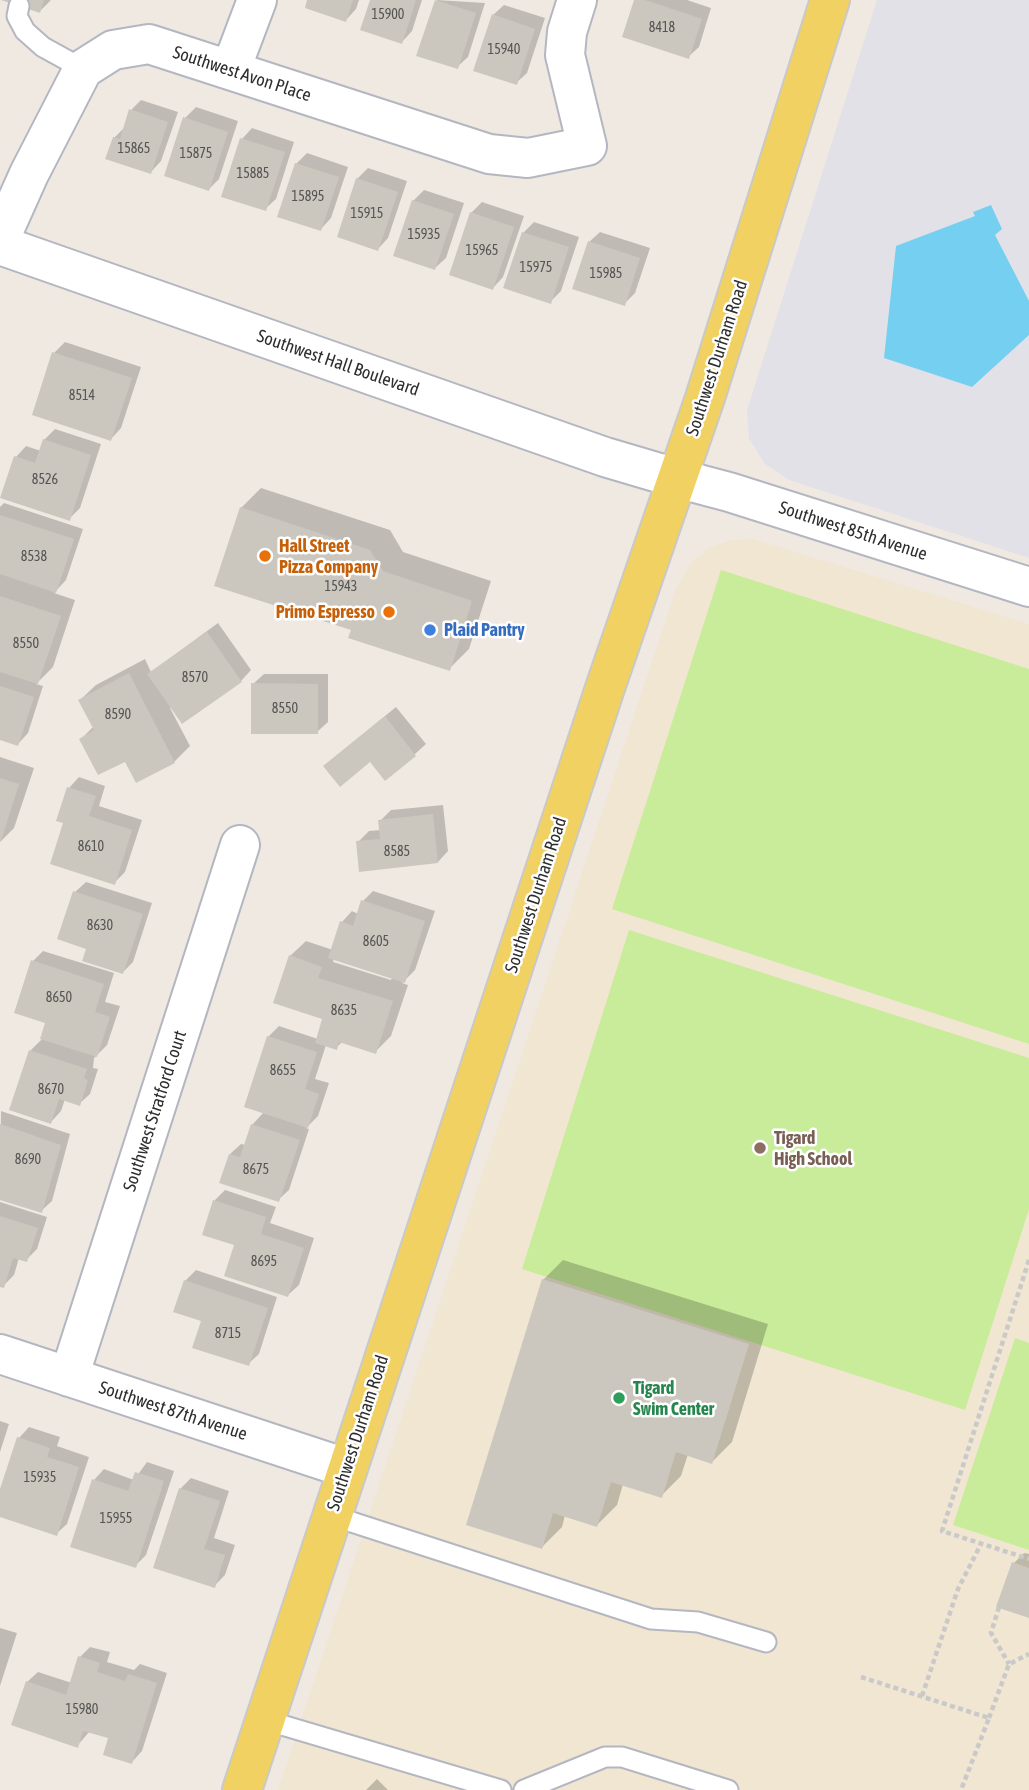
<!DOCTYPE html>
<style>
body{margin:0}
canvas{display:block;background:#efe9e1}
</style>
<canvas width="1029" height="1790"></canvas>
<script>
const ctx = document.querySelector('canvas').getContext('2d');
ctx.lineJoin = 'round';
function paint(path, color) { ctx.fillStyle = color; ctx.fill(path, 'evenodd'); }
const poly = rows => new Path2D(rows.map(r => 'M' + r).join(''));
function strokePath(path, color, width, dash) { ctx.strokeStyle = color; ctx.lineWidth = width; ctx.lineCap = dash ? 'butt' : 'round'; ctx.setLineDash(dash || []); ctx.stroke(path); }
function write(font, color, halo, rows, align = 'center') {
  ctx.font = font + ' "Asap Condensed",sans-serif'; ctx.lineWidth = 5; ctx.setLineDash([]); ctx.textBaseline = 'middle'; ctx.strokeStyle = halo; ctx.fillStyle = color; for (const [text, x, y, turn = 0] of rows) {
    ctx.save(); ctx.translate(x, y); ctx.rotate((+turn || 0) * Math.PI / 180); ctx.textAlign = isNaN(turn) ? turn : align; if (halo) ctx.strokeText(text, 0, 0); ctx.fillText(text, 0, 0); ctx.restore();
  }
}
const industrial = poly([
 [877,0,1029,0,1029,558,789,480,764,463,749,438,747,410]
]);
const education = poly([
 [753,539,1029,624,1029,1790,278,1790,677,586,692,562,710,547,733,540]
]);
const pitch = poly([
 [721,570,1029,669,1029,1044,612,909],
 [629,930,1029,1058,1029,1209,965,1410,522,1269],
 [1015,1338,1029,1343,1029,1550,953,1525]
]);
const water = poly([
 [991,205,1002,229,995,235,1029,301,1029,335,972,387,884,358,896,246,975,216,973,212]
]);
const shadow = poly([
 [5,0,51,0,40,11],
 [309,0,359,0,356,9,346,20],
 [372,0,422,0,412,31,402,42],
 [437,0,485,3,468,57,457,67],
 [635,0,687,0,711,8,699,47,688,57],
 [504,5,545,18,527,73,516,83,493,15],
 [141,100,178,112,161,161,151,172,114,138,126,126,131,110],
 [196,107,238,121,219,179,209,189,166,175,185,118],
 [252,128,294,142,276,199,265,209,242,139],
 [307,153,348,167,331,218,321,229,296,164],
 [368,168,407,181,388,238,378,249,357,179],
 [424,190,464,203,446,258,435,268,413,201],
 [482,202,524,216,503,277,493,288,471,213],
 [534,222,579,237,561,291,550,302,523,233],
 [600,232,650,248,635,293,624,304,589,242],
 [65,342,141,367,121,428,111,439,54,353],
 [55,429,101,444,80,508,69,519,16,457,26,446,41,451,44,440],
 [261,488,390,530,403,552,491,581,469,649,449,669,353,629,241,508],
 [4,503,83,529,66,580,54,593,75,600,53,667,36,684,43,686,28,733,18,744,0,738,0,507],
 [218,623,251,670,241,681,170,708,190,746,174,762,125,759,81,739,94,726,80,700,96,685,145,659,151,672],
 [264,674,328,674,328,722,317,732,253,684],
 [396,707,426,744,415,754,385,778,370,760,336,756],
 [0,757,34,768,14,828,0,842],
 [79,777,105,786,99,806,142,820,125,872,114,883,65,822,69,788],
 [443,805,448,851,438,862,358,842,369,831,381,830,380,821,391,810],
 [86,882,152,903,133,962,123,972,88,948,75,892],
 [373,891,435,911,415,970,402,983,408,985,391,1036,375,1052,343,1041,336,1048,326,1045,315,1079,329,1083,318,1116,306,1128,309,1129,289,1190,278,1200,230,1154,241,1144,245,1145,252,1125,264,1112,268,1037,279,1026,318,1039,325,1018,290,956,306,941,333,950,342,922,352,911,358,914,363,901],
 [334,958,392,977,391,980,333,962],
 [43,951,114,973,105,1002,120,1006,107,1045,94,1058,93,1068,98,1069,90,1094,79,1104,65,1099,61,1111,51,1122,30,1051,43,1038,47,1022,33,961],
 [1,1111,70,1134,52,1201,41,1211,0,1198],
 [225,1190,276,1207,270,1223,314,1238,299,1285,288,1295,236,1244,204,1234,215,1200],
 [0,1202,47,1217,37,1249,26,1260,19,1258,14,1275,3,1286,0,1285],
 [563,1260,768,1324,732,1442,712,1462,688,1454,681,1476,661,1496,623,1484,617,1505,597,1525,565,1515,562,1527,542,1547,543,1280],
 [196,1270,277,1297,259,1354,248,1364,203,1320,185,1281],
 [0,1421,9,1424,0,1452],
 [29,1427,60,1437,57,1446,89,1457,67,1524,56,1534,0,1516,0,1494,19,1438],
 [147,1462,174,1471,146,1555,135,1566,94,1480,104,1469,134,1480],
 [191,1478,229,1491,214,1538,235,1545,225,1575,214,1586,155,1566,181,1488],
 [1024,1553,1029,1554,1029,1617,1014,1563],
 [0,1628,17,1633,0,1686],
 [90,1647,110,1652,107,1662,134,1670,140,1664,167,1673,142,1751,132,1762,110,1737,90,1731,77,1746,27,1682,38,1672,72,1683,80,1657],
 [377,1779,388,1790,366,1790]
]);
const building = poly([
 [1,0,44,0,40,13],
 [307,0,353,0,346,22,305,8],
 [370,0,416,0,402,44,360,30],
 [435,0,476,13,458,69,416,56],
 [634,0,645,0,702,19,689,59,622,37],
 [492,14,535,29,517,85,473,71],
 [129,109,168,122,151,174,105,159,113,137,120,139],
 [183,117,228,132,209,191,164,176],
 [240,138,285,152,266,211,221,197],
 [295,163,339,177,321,231,277,217],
 [356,178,398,192,378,251,337,237],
 [412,200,454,214,435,270,393,256],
 [470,212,514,227,493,290,449,275],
 [522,232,569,247,551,304,503,288],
 [588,241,640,258,625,306,572,289],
 [52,352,132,378,111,441,32,415],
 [43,439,91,455,70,521,0,498,14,456,35,463],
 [240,507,370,550,383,571,472,601,450,671,348,638,351,630,214,586],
 [0,515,74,539,56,593,0,574],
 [0,596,61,616,38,684,0,672],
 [207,632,242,682,182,724,147,674],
 [129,673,175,763,136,783,125,762,98,775,79,739,94,730,78,700],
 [251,683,318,684,318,734,251,734],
 [0,686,34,697,18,746,0,740],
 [385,716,416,756,385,781,370,762,340,787,323,766],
 [0,778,19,784,1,841,0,841],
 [67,787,96,796,89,816,132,830,115,885,50,864,63,823,56,821],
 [433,814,438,863,359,872,356,841,380,839,378,820],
 [73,891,143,914,123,974,82,961,86,949,57,939],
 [361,900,425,921,405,983,328,958,340,921,353,926],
 [289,955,322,967,318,978,393,1001,376,1054,339,1042,337,1050,315,1043,322,1019,273,1003],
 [31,960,104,984,95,1012,110,1017,97,1057,40,1039,45,1023,14,1013],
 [267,1036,317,1052,305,1089,319,1094,308,1128,244,1107],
 [29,1050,87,1069,84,1078,88,1080,80,1106,59,1099,51,1124,9,1110],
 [0,1124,61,1145,42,1213,0,1200],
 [251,1124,300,1140,279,1202,219,1183,229,1154,240,1157],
 [213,1200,266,1217,261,1234,304,1248,288,1297,224,1276,234,1245,202,1235],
 [0,1216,38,1228,27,1262,13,1258,4,1288,0,1287],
 [542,1279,749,1344,712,1464,676,1452,662,1498,611,1482,597,1527,553,1513,542,1549,466,1525],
 [184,1280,268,1308,249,1366,192,1348,201,1321,173,1312],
 [17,1437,50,1448,47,1457,79,1467,57,1536,0,1517,0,1489],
 [135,1472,164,1481,136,1568,70,1547,92,1479,128,1491],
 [179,1488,220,1501,204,1549,225,1555,215,1588,153,1568],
 [1012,1562,1029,1568,1029,1618,996,1607],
 [78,1656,100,1663,97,1672,125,1681,128,1674,157,1683,132,1764,103,1755,108,1738,83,1731,78,1748,11,1725,26,1681,66,1695]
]);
const path = poly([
 [1029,1260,942,1531,1029,1559],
 [999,1607,991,1633,1009,1664],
 [861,1677,989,1718,961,1790],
 [922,1696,958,1589,981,1544],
 [989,1718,1009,1664,1029,1654]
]);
const lane = poly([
 [19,6,17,16,25,31,43,47,83,69],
 [330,1515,651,1619,698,1622,766,1642],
 [265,1720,501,1790],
 [524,1790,605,1757,622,1757,728,1790]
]);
const street = poly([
 [231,69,257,0],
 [0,239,29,174,83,69,113,50,149,44,489,154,528,158,587,146,565,55,567,32,577,0],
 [676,478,729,492,1029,587],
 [0,1354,346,1468],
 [69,1377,240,845]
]);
const secondary = poly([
 [0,245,605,457,676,478]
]);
const primary = poly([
 [242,1790,606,685,705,398,830,0]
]);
const markers = [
 [265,556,7,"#e8710a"],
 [389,612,7,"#e8710a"],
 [430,630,7,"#3f7fe0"],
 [760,1148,7,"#8d6e63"],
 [619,1398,7,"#2e9e5b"]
];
const numberNames = [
 ["15900",388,15],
 ["8418",662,28],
 ["15940",504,50],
 ["15865",134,149],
 ["15875",196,154],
 ["15885",253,174],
 ["15895",308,197],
 ["15915",367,214],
 ["15935",424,235],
 ["15965",482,251],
 ["15975",536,268],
 ["15985",606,274],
 ["8514",82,396],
 ["8526",45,480],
 ["8538",34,557],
 ["15943",341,587],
 ["8550",26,644],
 ["8570",195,678],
 ["8550",285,709],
 ["8590",118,715],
 ["8610",91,847],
 ["8585",397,852],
 ["8630",100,926],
 ["8605",376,942],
 ["8650",59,998],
 ["8635",344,1011],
 ["8655",283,1071],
 ["8670",51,1090],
 ["8690",28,1160],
 ["8675",256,1170],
 ["8695",264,1262],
 ["8715",228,1334],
 ["15935",40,1478],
 ["15955",116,1519],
 ["15980",82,1710]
];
const streetNames = [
 ["Southwest Avon Place",242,74,18],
 ["Southwest Durham Road",717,358,-72],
 ["Southwest Hall Boulevard",338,363,19],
 ["Southwest 85th Avenue",853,531,18],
 ["Southwest Durham Road",536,895,-72],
 ["Southwest Stratford Court",155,1111,-72],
 ["Southwest 87th Avenue",173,1411,18],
 ["Southwest Durham Road",358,1433,-72]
];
const foodNames = [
 ["Hall Street",279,546],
 ["Pizza Company",279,567],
 ["Primo Espresso",375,612,"right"]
];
const shopNames = [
 ["Plaid Pantry",444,630]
];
const educationNames = [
 ["Tigard",774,1138],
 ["High School",774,1159]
];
const leisureNames = [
 ["Tigard",633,1388],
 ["Swim Center",633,1409]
];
paint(industrial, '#e3e1e8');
paint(education, '#f0e6d1');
paint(pitch, '#c9ec9a');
paint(water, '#75cff0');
paint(shadow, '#0003');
paint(building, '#cbc7bf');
strokePath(lane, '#b4b7c1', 23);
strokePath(street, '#b4b7c1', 42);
strokePath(secondary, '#b4b7c1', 42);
strokePath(primary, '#c9c9c9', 42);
strokePath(path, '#c9c9c9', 4.5, [5, 3.5]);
strokePath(lane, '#fff', 19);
strokePath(street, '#fff', 38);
strokePath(secondary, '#fff', 38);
strokePath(primary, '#f2d163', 38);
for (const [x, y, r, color] of markers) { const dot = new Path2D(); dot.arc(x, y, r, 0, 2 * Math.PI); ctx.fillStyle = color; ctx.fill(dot); strokePath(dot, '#fff', 2.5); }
write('14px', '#555452', null, numberNames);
write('18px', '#2e2e2e', '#fff', streetNames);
write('bold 18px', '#c56008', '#fff', foodNames, 'left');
write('bold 18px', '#366cbe', '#fff', shopNames, 'left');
write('bold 18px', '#785e54', '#fff', educationNames, 'left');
write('bold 18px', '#27864d', '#fff', leisureNames, 'left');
</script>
